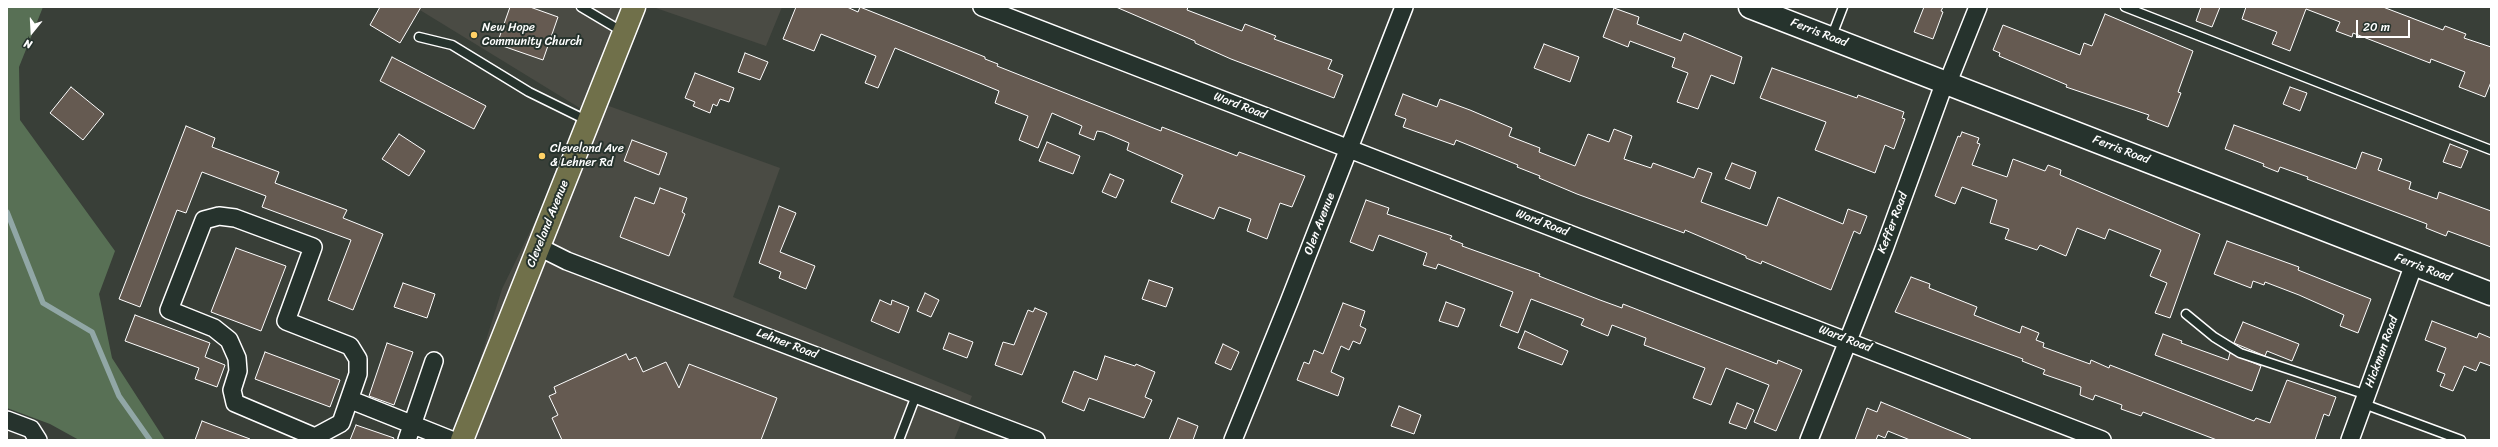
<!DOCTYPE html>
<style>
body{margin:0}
#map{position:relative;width:2498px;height:447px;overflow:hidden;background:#393f38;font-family:Sriracha,sans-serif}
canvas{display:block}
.frame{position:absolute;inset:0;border:8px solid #fff;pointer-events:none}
.north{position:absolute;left:12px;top:12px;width:40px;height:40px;-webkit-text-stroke:3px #26332d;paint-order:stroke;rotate:198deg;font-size:11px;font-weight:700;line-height:16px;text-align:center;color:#fff}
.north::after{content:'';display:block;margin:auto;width:14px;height:18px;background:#fff;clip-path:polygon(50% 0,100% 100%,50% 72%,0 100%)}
.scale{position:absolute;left:2356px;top:20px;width:54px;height:18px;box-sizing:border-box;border:2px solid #fff;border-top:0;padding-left:5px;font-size:12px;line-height:14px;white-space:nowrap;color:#fff;-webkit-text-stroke:3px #26332d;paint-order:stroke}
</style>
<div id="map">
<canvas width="2498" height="447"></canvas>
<div class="frame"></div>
<div class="north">N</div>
<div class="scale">20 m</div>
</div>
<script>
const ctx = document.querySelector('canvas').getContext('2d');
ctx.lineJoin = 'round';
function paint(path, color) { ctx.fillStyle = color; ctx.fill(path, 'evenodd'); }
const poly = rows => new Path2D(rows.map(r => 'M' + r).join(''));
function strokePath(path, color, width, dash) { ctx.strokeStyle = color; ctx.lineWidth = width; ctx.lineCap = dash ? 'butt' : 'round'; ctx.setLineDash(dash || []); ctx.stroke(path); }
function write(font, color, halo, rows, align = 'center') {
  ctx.font = font + ' Sriracha,sans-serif'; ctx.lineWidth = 4; ctx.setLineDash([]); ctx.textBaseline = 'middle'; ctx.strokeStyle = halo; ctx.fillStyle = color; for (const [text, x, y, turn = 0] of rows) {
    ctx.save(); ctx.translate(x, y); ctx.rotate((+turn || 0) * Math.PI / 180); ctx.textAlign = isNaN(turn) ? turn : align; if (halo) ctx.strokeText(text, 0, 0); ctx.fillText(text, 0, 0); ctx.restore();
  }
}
const built = poly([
 [415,7,627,7,595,101,780,168,733,297,972,396,954,440,455,440,502,289,588,113],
 [653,7,782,7,766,46]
]);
const green = poly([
 [7,7,43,7,19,67,20,120,115,251,99,294,112,358,165,440,79,440,50,424,7,408]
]);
const stream = poly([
 [7,212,43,303,92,332,119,396,150,440]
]);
const building = poly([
 [380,7,421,7,400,43,370,25,380,7],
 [510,7,530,7,558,17,543,60,497,44,510,7],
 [796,7,847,7,858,12,860,7,985,57,985,59,998,64,997,66,1161,131,1162,127,1237,156,1239,152,1305,176,1292,207,1280,203,1267,239,1247,231,1251,219,1219,207,1214,219,1171,202,1183,175,1127,150,1129,143,1103,132,1097,131,1094,140,1079,134,1082,126,1052,113,1038,148,1019,140,1028,116,995,103,999,91,895,48,878,88,865,83,876,56,821,34,814,51,783,39,796,7],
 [1116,7,1188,7,1187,10,1242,31,1245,24,1276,36,1274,39,1332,60,1328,69,1343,75,1334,98,1231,59,1195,43,1195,41,1116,7],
 [1924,7,1943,7,1941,11,1943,12,1933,39,1914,32,1924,7],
 [2201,7,2220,7,2212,27,2196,21,2201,7],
 [2246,7,2383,7,2443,30,2445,26,2466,34,2464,38,2491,47,2491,82,2485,97,2459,87,2465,72,2431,59,2430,63,2353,33,2352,37,2336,31,2340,22,2306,9,2290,51,2272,44,2277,32,2242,19,2246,7],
 [1614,8,1639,17,1637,24,1681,41,1684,33,1742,57,1734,84,1711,75,1698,109,1677,102,1688,73,1672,67,1675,58,1630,41,1628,47,1603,37,1614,8],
 [2105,14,2193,51,2178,92,2181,93,2168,127,2147,119,2149,115,2066,87,2067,85,1999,56,2000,53,1993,50,2003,25,2080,55,2084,43,2092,46,2105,14],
 [1544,44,1579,57,1570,82,1534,68,1544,44],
 [745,53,768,62,760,80,738,72,745,53],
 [392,57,486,106,474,129,380,81,392,57],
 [1772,68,1857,98,1858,95,1904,112,1902,118,1905,119,1894,149,1885,145,1875,173,1815,150,1826,122,1760,98,1772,68],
 [695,73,734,88,729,102,720,99,717,106,713,104,710,113,693,106,695,102,685,98,695,73],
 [71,87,104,114,83,140,50,113,71,87],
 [2290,87,2307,93,2300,111,2283,104,2290,87],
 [1403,94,1437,107,1440,99,1470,110,1512,128,1509,136,1540,148,1539,152,1575,166,1588,134,1609,142,1614,129,1632,136,1624,159,1651,168,1653,163,1694,178,1698,168,1712,173,1701,202,1767,226,1778,197,1843,224,1848,209,1867,216,1860,234,1854,231,1831,290,1762,261,1761,264,1746,258,1746,256,1685,230,1684,233,1577,194,1539,178,1540,176,1517,167,1518,165,1456,140,1454,145,1403,127,1406,119,1395,115,1403,94],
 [2234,125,2356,169,2362,152,2382,159,2378,170,2411,182,2409,189,2437,199,2439,192,2491,211,2491,247,2448,231,2446,236,2426,228,2427,224,2307,179,2308,177,2280,167,2278,172,2263,166,2264,164,2225,149,2234,125],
 [186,126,215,138,212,147,279,172,275,183,347,210,343,218,383,234,353,310,328,300,351,240,262,207,266,196,202,172,186,213,177,210,140,307,119,299,186,126],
 [1962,132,1979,138,1977,143,1980,144,1972,165,2007,177,2013,159,2045,171,2048,165,2061,170,2060,175,2200,234,2170,318,2155,313,2167,283,2150,276,2161,250,2109,229,2105,239,2077,228,2066,256,2040,245,2037,250,2005,239,2009,229,1990,223,1997,200,1962,187,1955,204,1935,196,1958,136,1960,137,1962,132],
 [399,134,425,151,409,176,382,159,399,134],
 [632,140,667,153,659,175,624,161,632,140],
 [1047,142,1080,156,1073,174,1039,161,1047,142],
 [2450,144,2468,151,2461,168,2443,162,2450,144],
 [1732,163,1756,172,1750,189,1725,179,1732,163],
 [1110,174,1124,180,1116,198,1102,192,1110,174],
 [660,188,687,198,682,212,685,214,669,256,620,237,635,197,654,204,660,188],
 [1366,200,1389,208,1387,214,1452,236,1450,239,1463,244,1462,246,1540,274,1539,276,1600,300,1622,308,1623,304,1777,364,1778,360,1802,370,1776,431,1754,422,1769,385,1726,368,1711,405,1693,398,1705,368,1644,345,1646,338,1612,325,1608,336,1581,325,1584,319,1531,299,1518,333,1500,326,1513,292,1438,264,1436,269,1423,265,1427,253,1379,235,1373,251,1350,242,1366,200],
 [779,206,796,213,780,252,815,266,806,289,779,278,781,272,759,263,779,206],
 [2227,241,2299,267,2298,270,2371,299,2358,333,2340,326,2344,315,2299,295,2265,282,2264,285,2253,281,2251,288,2214,274,2227,241],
 [236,248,286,266,261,331,211,312,236,248],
 [1911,277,1930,284,1929,288,1977,307,1974,315,2020,333,2022,326,2039,333,2036,340,2044,343,2043,347,2090,364,2091,360,2109,368,2110,365,2254,421,2256,418,2270,423,2287,380,2336,397,2329,416,2324,414,2315,440,2217,440,2143,412,2141,416,2121,409,2122,405,2095,395,2093,400,2080,395,2081,387,2043,374,2045,370,2022,361,2023,359,1895,312,1911,277],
 [1149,280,1173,288,1166,307,1142,299,1149,280],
 [403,283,435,294,427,318,394,307,403,283],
 [925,293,939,300,931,317,917,311,925,293],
 [880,300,891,305,892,300,909,307,899,333,871,321,880,300],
 [1446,302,1465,309,1458,327,1439,321,1446,302],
 [1343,303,1365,311,1360,326,1366,329,1360,344,1353,341,1349,350,1341,346,1331,372,1344,378,1338,396,1297,380,1304,362,1309,364,1314,350,1323,354,1343,303],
 [1035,308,1047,313,1022,375,995,365,1003,342,1014,345,1028,310,1033,312,1035,308],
 [135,315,210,343,205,357,225,365,217,387,195,379,199,368,125,341,135,315],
 [2432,321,2477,338,2479,333,2491,338,2491,366,2480,362,2476,371,2464,366,2453,391,2440,386,2445,374,2437,371,2446,348,2425,340,2432,321],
 [2243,322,2299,344,2292,361,2267,351,2265,356,2234,343,2243,322],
 [1525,331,1568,351,1562,365,1518,348,1525,331],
 [949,333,973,342,967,358,943,349,949,333],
 [2163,334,2182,341,2181,343,2228,360,2230,353,2261,366,2252,391,2155,355,2163,334],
 [387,343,413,352,394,405,369,396,387,343],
 [1223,344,1239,352,1231,370,1215,363,1223,344],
 [265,352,340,380,330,407,255,379,265,352],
 [626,354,629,360,636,357,643,372,666,362,679,388,689,364,777,398,761,440,562,440,552,418,558,415,549,396,556,393,554,387,626,354],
 [1105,356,1135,366,1136,364,1155,372,1145,397,1152,400,1144,418,1089,398,1084,411,1062,402,1074,371,1097,380,1105,356],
 [1881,402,1971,439,1970,440,1910,440,1888,431,1885,438,1878,435,1876,440,1855,440,1867,408,1877,412,1881,402],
 [1737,403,1754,410,1746,429,1729,423,1737,403],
 [1399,406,1421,415,1414,434,1391,426,1399,406],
 [1178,418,1198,426,1193,440,1169,440,1178,418],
 [202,421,250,439,250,440,195,440,202,421],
 [356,425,394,438,393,440,350,440,356,425]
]);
const lane = poly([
 [581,7,623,32],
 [2125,7,2491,150],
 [419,37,452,45,529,92,588,121],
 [1831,38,1843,7],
 [2186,314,2214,337,2240,353,2367,395],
 [2364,404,2461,440],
 [899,440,917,393]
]);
const street = poly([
 [982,7,2102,440],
 [219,216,235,218,313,247,286,321,350,346,358,359,358,374,341,423,315,437,235,403,232,390,238,371,237,358,229,340,214,328,169,310,204,220,219,216],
 [539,247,567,261,1036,440],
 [351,400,451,440],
 [7,420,31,429,38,440],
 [407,440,434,361],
 [1233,440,1289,302,1404,7],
 [1809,440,1884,249,1943,87,1950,77,1978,7],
 [2350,440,2414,264]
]);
const secondary = poly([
 [1750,7,2491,294]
]);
const primary = poly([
 [462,440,634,7]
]);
const markers = [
 [474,35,4,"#ffd166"],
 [542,156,4,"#ffd166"]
];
const poiNames = [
 ["New Hope",482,28],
 ["Community Church",482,42],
 ["Cleveland Ave",550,149],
 ["& Lehner Rd",550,163]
];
const streetNames = [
 ["Ferris Road",1819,33,21],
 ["Ward Road",1240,106,21],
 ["Ferris Road",2121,150,21],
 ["Ward Road",1542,223,21],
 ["Keffer Road",1893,223,-69],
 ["Cleveland Avenue",548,224,-68],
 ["Olen Avenue",1320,224,-69],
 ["Ferris Road",2423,268,21],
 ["Ward Road",1845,339,21],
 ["Lehner Road",787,344,21],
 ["Hickman Road",2382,352,-70]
];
paint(built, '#4a4b44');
paint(green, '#587055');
strokePath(stream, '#91a7a6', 5.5);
paint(building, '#655a51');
strokePath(building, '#fff', 1);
strokePath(lane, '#fff', 11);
strokePath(street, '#fff', 20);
strokePath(secondary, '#fff', 25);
strokePath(primary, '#fff', 25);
strokePath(lane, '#26332d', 8);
strokePath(street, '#26332d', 17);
strokePath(secondary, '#26332d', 22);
strokePath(primary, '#70704a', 22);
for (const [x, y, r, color] of markers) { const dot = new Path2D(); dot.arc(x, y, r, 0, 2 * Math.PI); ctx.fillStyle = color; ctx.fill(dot); strokePath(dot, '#26332d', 1.5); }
write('12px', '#fff', '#26332d', poiNames, 'left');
write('12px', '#fff', '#26332d', streetNames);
</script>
